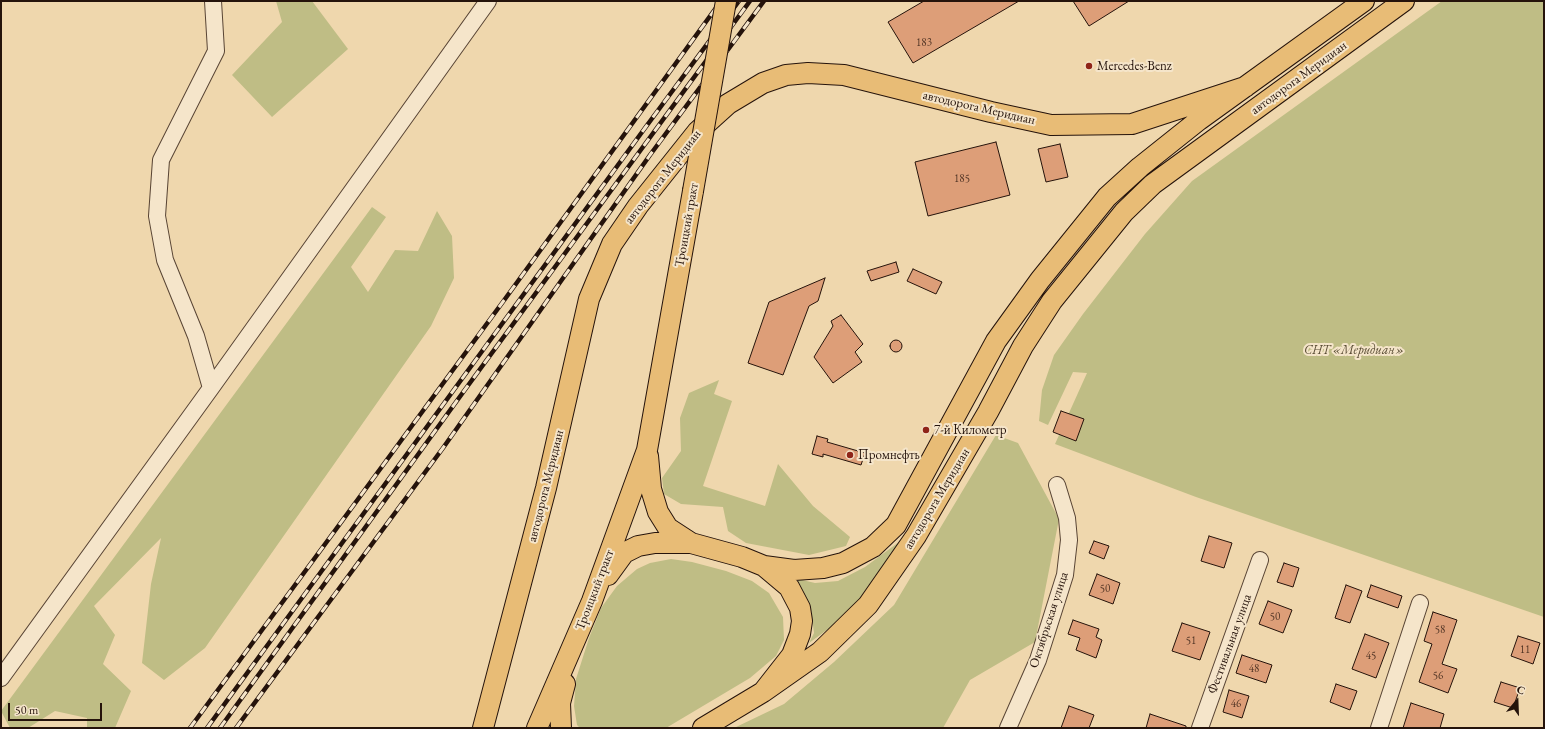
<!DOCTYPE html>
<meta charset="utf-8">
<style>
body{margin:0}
#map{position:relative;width:1545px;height:729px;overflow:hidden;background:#efd7ad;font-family:"EB Garamond",serif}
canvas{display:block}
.frame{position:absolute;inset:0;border:2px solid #25130b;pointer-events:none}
.north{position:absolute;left:1497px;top:681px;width:40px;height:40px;-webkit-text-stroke:3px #f5e5ca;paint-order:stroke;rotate:19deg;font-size:11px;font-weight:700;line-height:16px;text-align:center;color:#25130b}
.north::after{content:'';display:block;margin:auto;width:14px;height:18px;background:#25130b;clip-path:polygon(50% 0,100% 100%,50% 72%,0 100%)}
.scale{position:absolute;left:8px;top:703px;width:94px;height:18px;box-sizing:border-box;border:2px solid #25130b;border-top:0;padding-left:5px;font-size:12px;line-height:14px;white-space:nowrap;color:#25130b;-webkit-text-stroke:3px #f5e5ca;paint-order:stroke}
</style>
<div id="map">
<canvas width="1545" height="729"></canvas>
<div class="frame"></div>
<div class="north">С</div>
<div class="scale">50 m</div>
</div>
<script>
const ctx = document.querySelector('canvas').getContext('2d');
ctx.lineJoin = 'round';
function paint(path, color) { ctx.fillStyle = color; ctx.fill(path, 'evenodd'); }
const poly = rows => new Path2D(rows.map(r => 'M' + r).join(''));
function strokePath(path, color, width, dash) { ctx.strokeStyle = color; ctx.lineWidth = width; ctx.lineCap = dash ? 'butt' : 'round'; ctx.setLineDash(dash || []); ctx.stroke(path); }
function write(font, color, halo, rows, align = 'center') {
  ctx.font = font + ' "EB Garamond",serif'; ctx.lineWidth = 4; ctx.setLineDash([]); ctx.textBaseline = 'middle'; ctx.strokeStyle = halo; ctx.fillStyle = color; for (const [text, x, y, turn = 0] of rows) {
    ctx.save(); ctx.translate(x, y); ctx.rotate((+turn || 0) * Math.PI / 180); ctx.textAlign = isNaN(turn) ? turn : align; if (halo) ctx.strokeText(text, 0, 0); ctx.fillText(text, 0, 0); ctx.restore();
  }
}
const green = poly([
 [276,1,312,1,348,49,272,117,232,75,282,22],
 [1442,1,1544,1,1544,617,1196,497,1055,444,1087,373,1073,372,1048,425,1039,421,1042,390,1054,355,1083,314,1145,234,1192,181],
 [372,207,386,217,351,267,368,292,395,250,418,251,437,211,452,236,454,278,431,326,205,648,164,680,142,663,151,584,161,538,94,606,115,635,103,664,131,691,115,728,87,728,87,718,55,711,28,728,10,728,1,711],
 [719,380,714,394,732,401,703,486,765,506,778,464,813,506,850,537,846,546,809,555,746,543,728,531,723,507,681,504,664,494,662,478,681,451,680,418,689,393],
 [996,435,1018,443,1059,519,1035,642,970,680,943,728,734,728,784,704,834,662,894,605],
 [903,539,849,614,809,643,814,633,811,610,794,578,815,583,838,581,865,567],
 [671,559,692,562,726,571,752,581,769,593,783,617,784,640,776,656,750,678,666,728,580,728,577,725,574,706,576,679,589,638,601,608,617,586,637,569,650,563]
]);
const building = poly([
 [924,1,1019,1,913,63,888,22,924,1],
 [1073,1,1129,1,1089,26,1073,1],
 [996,142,1010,195,928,216,915,162,996,142],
 [1060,144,1068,177,1046,182,1038,149,1060,144],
 [896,262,899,272,871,281,867,271,896,262],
 [913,269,942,282,936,294,907,281,913,269],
 [825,278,818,301,809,306,783,375,748,363,769,302,825,278],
 [841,315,863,344,855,352,862,362,833,383,814,357,833,326,831,321,841,315],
 '890 346a6 6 0 1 1 12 0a6 6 0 1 1-12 0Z',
 [1061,411,1084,419,1076,441,1053,432,1061,411],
 [817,436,828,439,827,442,865,453,861,465,823,454,823,457,812,454,817,436],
 [1209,536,1232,543,1224,568,1201,561,1209,536],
 [1094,541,1109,546,1104,559,1089,553,1094,541],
 [1284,563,1299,568,1293,587,1277,582,1284,563],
 [1097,574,1120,583,1113,604,1089,595,1097,574],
 [1346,585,1362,591,1350,623,1335,618,1346,585],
 [1371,585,1402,596,1398,608,1367,597,1371,585],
 [1268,601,1292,610,1283,633,1259,624,1268,601],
 [1433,612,1457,620,1442,664,1457,669,1448,693,1419,682,1432,644,1424,641,1433,612],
 [1073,620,1099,629,1096,637,1102,640,1096,658,1076,650,1080,638,1068,634,1073,620],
 [1182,623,1210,632,1200,660,1172,651,1182,623],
 [1365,634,1389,643,1376,678,1352,669,1365,634],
 [1518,636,1540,643,1533,664,1511,656,1518,636],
 [1242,655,1272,665,1266,683,1236,673,1242,655],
 [1501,682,1520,688,1513,708,1494,702,1501,682],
 [1336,684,1357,691,1350,710,1330,702,1336,684],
 [1229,690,1249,696,1242,718,1223,712,1229,690],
 [1411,703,1444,714,1440,728,1403,728,1411,703],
 [1069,706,1094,715,1089,728,1061,728,1069,706],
 [1150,714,1186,726,1186,728,1146,728,1150,714]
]);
const minor = poly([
 [211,388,196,336,165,260,157,216,161,160,216,51,213,1],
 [1,678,211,388,488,1],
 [1008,728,1038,660,1065,575,1069,540,1067,518,1057,485],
 [1200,728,1260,560],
 [1379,728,1420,603]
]);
const major = poly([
 [648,456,651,489,658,512,668,528,691,543,742,557,764,566,789,587,800,608,802,621,800,634,792,655,763,692,703,728],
 [764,566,794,570,823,568,843,563,873,547,896,525,996,341,1040,280,1107,197,1140,167,1199,120,1364,1],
 [608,575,624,553,638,546,655,543,691,543],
 [763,692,820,652,868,605,916,536,988,412,1023,346,1052,301,1124,212,1153,184,1404,1],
 [483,728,546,488,589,299,612,244,638,206,697,132,728,104,763,83,786,75,808,73,844,75,991,112,1051,125,1132,124,1245,87],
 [537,728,592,601,647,450,693,191],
 [561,728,560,703,565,684]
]);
const rail = poly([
 [190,728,505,299,721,1],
 [207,728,645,128,739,1],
 [220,728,464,391,750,1],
 [236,728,443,448,650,155,764,1]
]);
const majorBridge = poly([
 [693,191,726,1]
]);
const markers = [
 [1089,66,4,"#8f2418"],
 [926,430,4,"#8f2418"],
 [850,455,4,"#8f2418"]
];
const numberNames = [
 ["183",924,43],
 ["185",962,179],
 ["50",1105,589],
 ["50",1275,617],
 ["58",1440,630],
 ["51",1191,641],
 ["11",1525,650],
 ["45",1371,656],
 ["48",1254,669],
 ["56",1438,676],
 ["46",1236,704]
];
const poiNames = [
 ["Mercedes-Benz",1097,66],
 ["7-й Километр",934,430],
 ["Промнефть",858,455]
];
const streetNames = [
 ["автодорога Меридиан",1299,78,-36],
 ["автодорога Меридиан",979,108,13],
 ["автодорога Меридиан",663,177,-52],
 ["Троицкий тракт",687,225,-80],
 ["автодорога Меридиан",546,486,-76],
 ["автодорога Меридиан",937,499,-59],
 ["Троицкий тракт",595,590,-69],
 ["Октябрьская улица",1049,620,-72],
 ["Фестивальная улица",1230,644,-70]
];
const parkNames = [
 ["СНТ «Меридиан»",1354,350]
];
paint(green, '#bfbd85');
paint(building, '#dd9e78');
strokePath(building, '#25130b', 1);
strokePath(minor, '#584434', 18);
strokePath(major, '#25130b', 22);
strokePath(minor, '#f5e5ca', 16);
strokePath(major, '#e8bc76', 20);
strokePath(rail, '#25130b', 4.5);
strokePath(rail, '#f5e5ca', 3, [9]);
strokePath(majorBridge, '#25130b', 22, []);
strokePath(majorBridge, '#e8bc76', 20);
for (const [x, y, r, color] of markers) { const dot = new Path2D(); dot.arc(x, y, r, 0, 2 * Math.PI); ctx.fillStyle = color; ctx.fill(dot); strokePath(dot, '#f5e5ca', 1.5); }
write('11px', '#533626', null, numberNames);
write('13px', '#25130b', '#f5e5ca', poiNames, 'left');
write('13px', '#25130b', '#f5e5ca', streetNames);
write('italic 13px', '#5b4e36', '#f5e5ca', parkNames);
</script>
